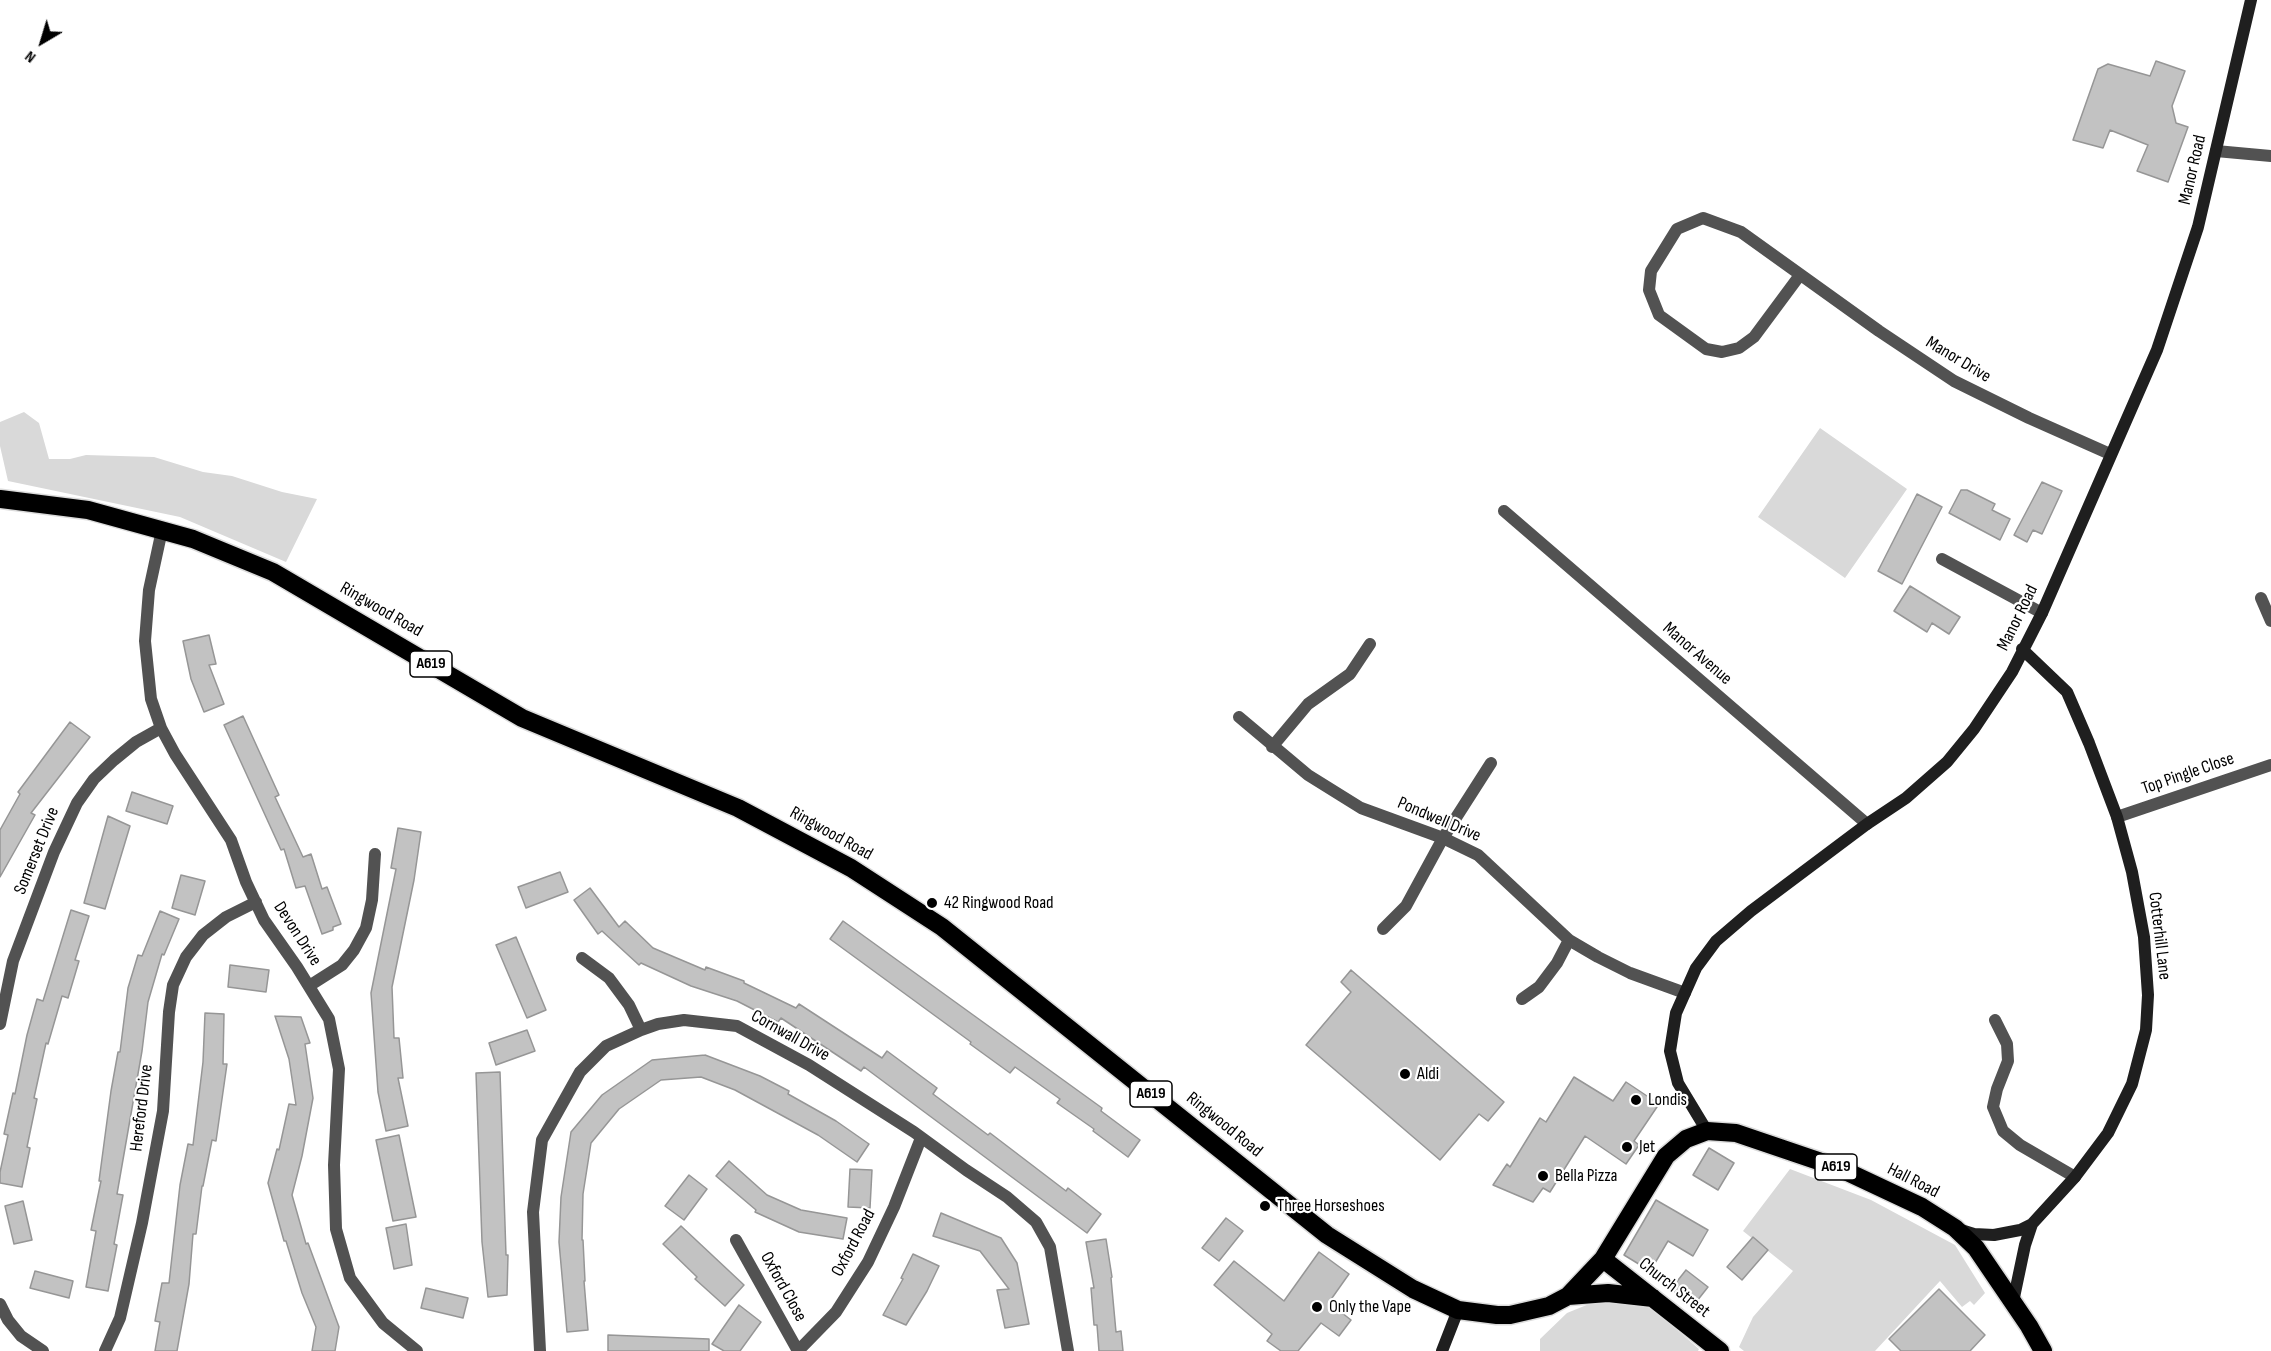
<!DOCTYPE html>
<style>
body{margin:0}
#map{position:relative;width:2271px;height:1351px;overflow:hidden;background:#fff;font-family:"Sofia Sans Condensed",sans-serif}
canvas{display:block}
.north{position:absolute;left:12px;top:12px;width:60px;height:60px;-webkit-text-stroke:4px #fff;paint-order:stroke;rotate:218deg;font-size:16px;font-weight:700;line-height:24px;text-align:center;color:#000}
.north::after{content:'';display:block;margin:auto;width:21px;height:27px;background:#000;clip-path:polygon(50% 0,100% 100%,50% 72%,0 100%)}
</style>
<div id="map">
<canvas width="2271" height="1351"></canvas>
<div class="north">N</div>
</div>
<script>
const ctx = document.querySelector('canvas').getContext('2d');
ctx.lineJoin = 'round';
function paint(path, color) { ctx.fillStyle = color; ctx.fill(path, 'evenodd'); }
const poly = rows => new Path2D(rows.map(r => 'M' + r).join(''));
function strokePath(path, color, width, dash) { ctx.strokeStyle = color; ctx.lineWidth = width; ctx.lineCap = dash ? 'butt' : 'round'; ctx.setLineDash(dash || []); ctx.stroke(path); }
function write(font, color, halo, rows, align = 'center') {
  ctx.font = font + ' "Sofia Sans Condensed",sans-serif'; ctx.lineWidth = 4.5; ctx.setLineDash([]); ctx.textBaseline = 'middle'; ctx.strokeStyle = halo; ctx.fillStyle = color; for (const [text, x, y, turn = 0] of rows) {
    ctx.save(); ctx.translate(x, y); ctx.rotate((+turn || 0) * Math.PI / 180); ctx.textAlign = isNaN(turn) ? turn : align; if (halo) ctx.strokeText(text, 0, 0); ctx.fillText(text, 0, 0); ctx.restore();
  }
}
const green = poly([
 [24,412,39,423,49,459,70,459,86,455,154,457,203,472,232,476,282,492,317,499,286,562,180,517,8,481,0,446,0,422],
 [1820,428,1907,489,1845,578,1758,517],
 [1790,1169,1871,1200,1955,1245,1985,1293,1974,1305,1970,1301,1962,1307,1940,1281,1875,1351,1744,1351,1739,1347,1753,1317,1793,1271,1743,1231],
 [1641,1299,1699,1349,1698,1351,1540,1351,1540,1339,1567,1313,1594,1302]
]);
const building = poly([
 [2156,61,2185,71,2172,106,2176,123,2188,127,2168,182,2137,171,2148,145,2110,130,2103,148,2073,140,2098,69,2108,64,2150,76,2156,61],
 [2042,482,2062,491,2042,534,2033,530,2027,542,2014,535,2042,482],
 [1961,490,1967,490,1995,504,1992,510,2010,519,2000,540,1949,513,1961,490],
 [1917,494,1942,507,1902,584,1878,571,1917,494],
 [1910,586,1960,617,1949,634,1932,623,1927,632,1894,611,1910,586],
 [209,635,216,664,209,665,224,704,204,712,191,679,183,641,209,635],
 [243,716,279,795,275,797,303,857,311,854,322,889,327,887,341,924,333,927,333,930,322,934,305,886,296,888,284,849,281,850,224,725,243,716],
 [70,722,90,737,31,813,35,815,0,877,0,830,20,794,18,792,70,722],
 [132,792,173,806,167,824,126,811,132,792],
 [108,816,130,826,105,909,84,903,108,816],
 [398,828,421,832,414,880,392,987,394,1038,399,1038,403,1078,398,1078,408,1126,386,1131,378,1092,371,993,396,869,391,868,398,828],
 [560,872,568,892,526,908,518,887,560,872],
 [181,875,205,881,195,915,172,908,181,875],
 [590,888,619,927,625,921,653,948,705,970,706,967,744,981,744,983,796,1008,799,1004,882,1058,887,1051,937,1088,933,1094,988,1135,990,1133,1066,1191,1068,1188,1101,1214,1087,1233,864,1067,861,1071,781,1018,778,1022,737,1001,691,986,641,963,639,965,602,931,598,934,574,900,590,888],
 [71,910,89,916,75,960,79,961,68,998,62,996,48,1044,46,1043,34,1098,37,1099,27,1147,30,1148,22,1187,0,1183,0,1172,8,1135,4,1134,13,1093,15,1094,27,1035,37,999,43,1001,71,910],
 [160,911,179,919,164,955,162,954,148,1002,142,1051,117,1194,123,1195,114,1244,117,1245,108,1291,86,1287,96,1231,91,1230,101,1181,99,1181,111,1091,118,1052,120,1052,128,988,138,955,142,956,160,911],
 [843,921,1102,1108,1101,1111,1140,1140,1128,1157,1093,1131,1094,1129,1057,1103,1060,1099,1015,1067,1010,1073,970,1044,971,1042,830,939,843,921],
 [516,937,546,1010,527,1018,496,945,516,937],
 [230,965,269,970,266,992,228,987,230,965],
 [1351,970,1504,1102,1488,1121,1479,1114,1440,1160,1306,1045,1351,992,1341,982,1351,970],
 [205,1013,224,1014,223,1064,227,1064,216,1141,212,1140,203,1186,202,1186,196,1234,193,1234,189,1284,177,1351,155,1351,160,1322,155,1321,162,1283,169,1283,180,1185,188,1144,193,1145,203,1062,205,1013],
 [275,1016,301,1017,310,1043,305,1044,313,1098,302,1156,292,1195,306,1244,308,1243,339,1327,335,1351,312,1351,316,1327,302,1293,286,1241,284,1241,268,1183,277,1149,279,1150,289,1104,296,1105,289,1059,275,1016],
 [527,1030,535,1051,496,1065,489,1043,527,1030],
 [705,1055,760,1076,789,1091,788,1094,836,1121,869,1144,857,1162,818,1135,735,1090,701,1077,661,1080,619,1109,591,1143,583,1194,582,1240,583,1240,585,1281,584,1281,588,1330,567,1332,559,1242,561,1197,571,1132,602,1095,652,1060,705,1055],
 [500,1072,506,1255,508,1255,507,1295,488,1297,482,1242,476,1073,500,1072],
 [1574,1077,1613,1101,1626,1082,1659,1104,1634,1141,1639,1145,1626,1164,1585,1136,1550,1192,1543,1188,1533,1202,1493,1185,1507,1164,1510,1167,1540,1118,1546,1122,1574,1077],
 [399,1135,416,1217,393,1221,376,1140,399,1135],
 [1709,1148,1734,1163,1718,1190,1693,1175,1709,1148],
 [729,1161,767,1195,801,1210,847,1218,843,1239,799,1232,755,1212,756,1210,716,1176,729,1161],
 [850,1169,872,1170,870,1208,848,1207,850,1169],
 [689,1175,707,1189,684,1220,665,1206,689,1175],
 [1656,1200,1708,1230,1693,1256,1668,1241,1655,1263,1647,1258,1642,1266,1624,1255,1656,1200],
 [23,1201,32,1240,14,1244,5,1206,23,1201],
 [941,1213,1001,1238,1017,1263,1029,1324,1005,1328,997,1290,1009,1289,980,1251,933,1236,941,1213],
 [1226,1218,1243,1231,1219,1261,1202,1248,1226,1218],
 [406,1224,412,1265,394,1269,386,1228,406,1224],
 [681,1226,744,1285,725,1306,695,1279,697,1277,663,1244,681,1226],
 [1753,1237,1768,1250,1742,1280,1727,1267,1753,1237],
 [1106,1239,1112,1277,1111,1278,1116,1332,1121,1331,1123,1351,1099,1351,1097,1325,1094,1325,1091,1288,1094,1288,1086,1242,1106,1239],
 [1319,1252,1349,1274,1332,1298,1337,1309,1351,1320,1339,1336,1321,1323,1298,1351,1281,1351,1267,1341,1272,1334,1214,1285,1234,1261,1284,1301,1319,1252],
 [913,1254,939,1266,927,1291,906,1325,883,1315,903,1279,901,1278,913,1254],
 [1686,1270,1708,1287,1693,1306,1671,1289,1686,1270],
 [35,1271,73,1281,69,1298,30,1288,35,1271],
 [426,1288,468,1298,463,1318,421,1308,426,1288],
 [1939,1289,1985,1335,1970,1351,1901,1351,1889,1339,1939,1289],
 [739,1305,761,1322,740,1351,724,1351,712,1344,739,1305],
 [608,1335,709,1339,709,1351,608,1351,608,1335]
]);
const street = poly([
 [2216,151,2271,156],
 [1800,275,1754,337,1739,348,1722,352,1706,349,1659,315,1649,290,1651,271,1677,229,1703,218,1741,232,1879,331,1954,381,2029,418,2110,454],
 [1504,511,1867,824],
 [162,530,149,590,145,641,151,699,161,728,175,754,231,840,246,882,264,920,297,967,329,1019,339,1069,334,1165,336,1229,350,1278,383,1323,417,1351],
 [1942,559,2042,613],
 [2261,598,2271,621],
 [1239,717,1308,775,1361,808,1443,838,1478,855,1569,940,1598,957,1630,973,1685,993],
 [1272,747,1308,704,1350,674,1370,644],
 [2117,817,2271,765],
 [1383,929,1406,906,1443,838,1491,763],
 [582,958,609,978,629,1005,641,1030],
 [309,986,342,965,354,950,366,928,372,900,375,854],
 [1522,999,1539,987,1557,963,1569,940],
 [1995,1020,2007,1044,2008,1061,1997,1089,1993,1107,2003,1131,2020,1145,2075,1177],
 [0,1024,13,961,54,852,77,803,94,779,114,760,136,742,161,728],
 [736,1240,798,1351],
 [0,1304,8,1320,21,1336,43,1351],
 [105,1351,120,1318,142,1223,163,1111,169,1012,173,985,186,957,203,935,226,917,256,902],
 [540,1351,533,1212,542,1140,580,1072,606,1046,641,1030,658,1024,684,1020,737,1026,809,1065,914,1132,966,1170,1007,1197,1036,1222,1050,1247,1068,1351],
 [798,1351,836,1312,868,1262,894,1207,921,1138]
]);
const secondary = poly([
 [1707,1131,1678,1083,1670,1051,1676,1013,1696,968,1716,941,1751,911,1867,824,1906,798,1947,762,1974,729,2012,672,2042,613,2157,350,2198,227,2251,0],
 [1961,1230,1974,1234,1994,1235,2020,1230,2032,1224,2075,1177,2108,1133,2132,1084,2146,1030,2148,995,2144,937,2132,872,2117,817,2089,743,2067,692,2022,649],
 [2013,1302,2025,1245,2032,1224],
 [1442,1351,1458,1310]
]);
const highway = poly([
 [0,499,88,510,193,539,273,572,522,718,738,808,851,868,942,927,1327,1235,1413,1289,1458,1310,1497,1315,1510,1315,1549,1306,1568,1296,1603,1259,1666,1156,1686,1139,1707,1131,1736,1133,1839,1168,1922,1207,1955,1228,1976,1248,2029,1326,2043,1351],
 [1603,1259,1720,1351],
 [1568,1296,1608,1293,1653,1298]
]);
const markers = [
 [932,903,6,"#000"],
 [1405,1074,6,"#000"],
 [1636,1100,6,"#000"],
 [1627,1147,6,"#000"],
 [1543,1176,6,"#000"],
 [1265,1206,6,"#000"],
 [1317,1307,6,"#000"]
];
const shields = [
 [431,664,42],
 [1151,1094,42],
 [1836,1167,42]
];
const shieldNames = [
 ["A619",431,664],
 ["A619",1151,1094],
 ["A619",1836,1167]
];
const streetNames = [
 ["Manor Road",2193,170,-77],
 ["Manor Drive",1958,360,31],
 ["Ringwood Road",381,610,30],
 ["Manor Road",2018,618,-64],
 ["Manor Avenue",1697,654,41],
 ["Top Pingle Close",2188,774,-19],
 ["Pondwell Drive",1439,820,23],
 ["Ringwood Road",831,834,29],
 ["Somerset Drive",37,851,-68],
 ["Devon Drive",297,934,57],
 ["Cotterhill Lane",2159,936,83],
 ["Cornwall Drive",790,1036,29],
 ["Hereford Drive",142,1108,-83],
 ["Ringwood Road",1224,1125,39],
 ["Hall Road",1913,1181,27],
 ["Oxford Road",854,1243,-62],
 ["Oxford Close",783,1287,61],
 ["Church Street",1674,1288,38]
];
const poiNames = [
 ["42 Ringwood Road",944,903],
 ["Aldi",1417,1074],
 ["Londis",1648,1100],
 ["Jet",1639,1147],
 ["Bella Pizza",1555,1176],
 ["Three Horseshoes",1277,1206],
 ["Only the Vape",1329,1307]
];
paint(green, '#d9d9d9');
paint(building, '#c2c2c2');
strokePath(building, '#969696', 1.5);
strokePath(highway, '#dbdbdb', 21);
strokePath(street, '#525252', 12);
strokePath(secondary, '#1f1f1f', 12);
strokePath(highway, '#000', 18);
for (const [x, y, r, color] of markers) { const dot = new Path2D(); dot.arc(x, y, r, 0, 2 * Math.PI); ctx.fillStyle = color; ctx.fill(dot); strokePath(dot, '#fff', 2); }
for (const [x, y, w] of shields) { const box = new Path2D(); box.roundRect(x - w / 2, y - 13, w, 26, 4.5); ctx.fillStyle = '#fff'; ctx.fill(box); strokePath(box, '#000', 1.5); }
write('bold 16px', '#000', null, shieldNames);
write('18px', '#000', '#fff', streetNames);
write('18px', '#000', '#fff', poiNames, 'left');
</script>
